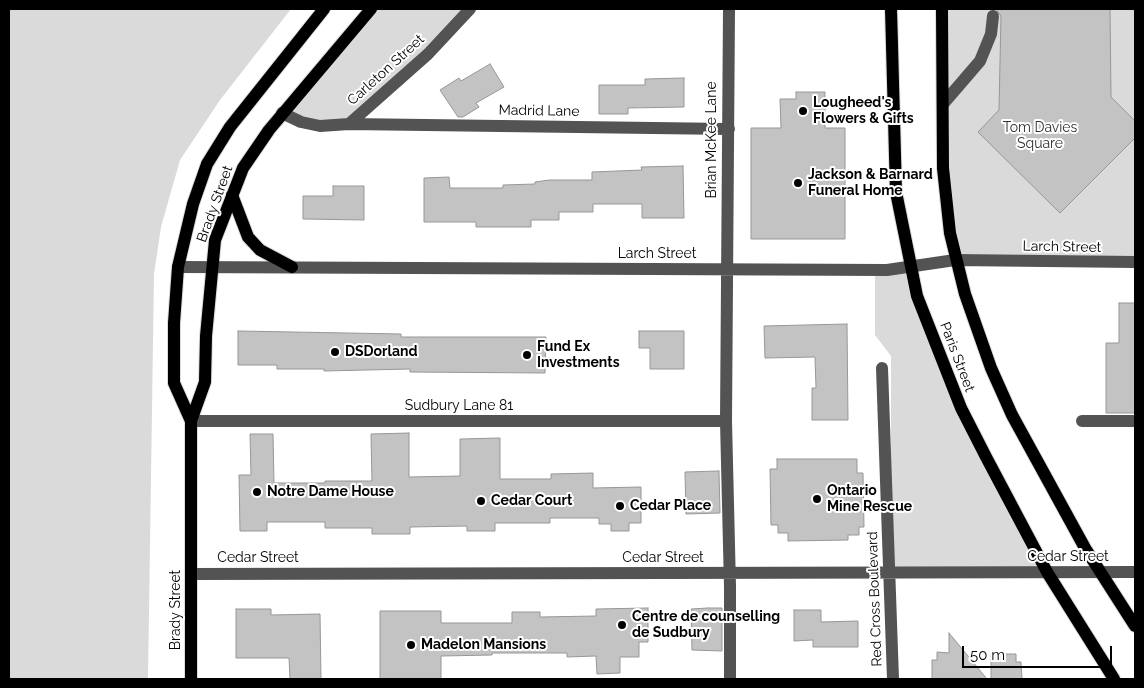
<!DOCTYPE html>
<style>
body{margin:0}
#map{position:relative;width:1144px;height:688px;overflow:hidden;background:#fff;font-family:Raleway,sans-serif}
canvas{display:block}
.frame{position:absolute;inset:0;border:10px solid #000;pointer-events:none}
.scale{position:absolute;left:962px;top:646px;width:150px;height:22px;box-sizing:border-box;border:2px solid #000;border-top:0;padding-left:6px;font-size:15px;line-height:18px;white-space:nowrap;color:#000;-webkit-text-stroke:4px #fff;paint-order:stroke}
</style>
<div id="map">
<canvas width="1144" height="688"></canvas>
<div class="frame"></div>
<div class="scale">50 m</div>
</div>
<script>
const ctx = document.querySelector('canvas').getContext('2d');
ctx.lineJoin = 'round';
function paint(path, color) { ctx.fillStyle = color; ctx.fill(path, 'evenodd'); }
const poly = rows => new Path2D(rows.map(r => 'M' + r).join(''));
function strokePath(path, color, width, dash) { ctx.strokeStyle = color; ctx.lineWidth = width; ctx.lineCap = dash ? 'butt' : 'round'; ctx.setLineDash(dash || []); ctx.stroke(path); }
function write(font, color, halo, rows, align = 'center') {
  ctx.font = font + ' Raleway,sans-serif'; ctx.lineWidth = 4; ctx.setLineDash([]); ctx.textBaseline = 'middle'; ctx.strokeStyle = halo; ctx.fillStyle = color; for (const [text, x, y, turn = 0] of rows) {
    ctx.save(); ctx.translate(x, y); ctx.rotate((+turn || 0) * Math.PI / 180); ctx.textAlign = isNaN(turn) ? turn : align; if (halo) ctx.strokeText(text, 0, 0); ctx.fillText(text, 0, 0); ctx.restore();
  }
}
const green = poly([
 [9,9,291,9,220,100,180,160,161,227,154,274,148,679,9,679],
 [373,9,472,9,349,126,282,116],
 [944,9,1135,9,1135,263,958,262,945,168],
 [909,265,943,366,1045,570,891,571,891,356,875,335,875,269]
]);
const building = poly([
 [996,9,1110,9,1111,97,1135,121,1135,138,1060,213,978,132,999,110,1001,16,996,9],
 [490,64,504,87,476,103,479,107,463,117,458,117,440,90,459,78,461,81,490,64],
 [684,78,684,107,628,108,628,114,599,114,599,85,645,85,645,79,684,78],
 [796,92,825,92,825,128,845,128,845,239,751,239,751,128,781,128,780,99,796,99,796,92],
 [683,166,684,218,642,218,642,204,593,204,593,212,559,212,559,220,531,220,531,227,476,227,476,222,424,222,424,178,449,177,450,188,503,188,503,185,535,184,535,182,549,180,592,180,592,172,642,170,641,167,683,166],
 [333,186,364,186,364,220,303,219,303,196,333,196,333,186],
 [1119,303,1135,303,1135,413,1106,413,1106,343,1119,343,1119,303],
 [847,324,848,420,812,420,812,388,816,388,815,357,765,358,764,326,847,324],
 [238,331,401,334,401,337,546,337,545,373,410,372,410,369,324,371,324,369,277,369,277,365,238,365,238,331],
 [639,331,684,331,684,369,650,369,650,348,639,348,639,331],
 [409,433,409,477,460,476,460,439,500,438,500,479,551,479,551,474,593,473,593,488,641,487,641,523,629,523,629,531,611,531,611,524,599,524,599,518,550,518,550,523,495,523,495,531,467,531,467,526,410,527,410,534,372,534,372,528,325,528,325,522,267,522,267,531,240,531,239,475,251,475,250,434,273,434,274,483,325,483,325,481,372,481,371,434,409,433],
 [777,459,857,459,857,473,863,473,864,527,859,527,859,535,848,535,848,540,788,541,788,533,778,533,778,525,771,525,770,469,777,469,777,459],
 [719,471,720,513,686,514,685,472,719,471],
 [648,608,648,642,639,642,639,657,620,657,620,673,597,674,596,656,567,657,567,653,492,653,492,655,441,656,441,679,380,679,380,611,441,611,441,623,512,623,512,612,540,612,540,617,596,616,596,609,648,608],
 [708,608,722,608,722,651,692,650,691,609,708,608],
 [236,609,271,609,271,615,320,614,321,679,290,679,289,658,236,658,236,609],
 [794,610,821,610,821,622,858,621,858,647,813,647,813,640,794,641,794,610],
 [949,633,987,679,932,679,932,660,937,660,937,652,949,653,949,633],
 [991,654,1016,654,1016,662,1021,662,1022,679,991,679,991,654]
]);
const minor = poly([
 [729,9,726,421,730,587,730,679],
 [943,104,980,61,991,34,993,16],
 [282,113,301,122,320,126,349,124,428,54,470,9],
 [349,124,729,129],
 [178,267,887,270,955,260,1135,262],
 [882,368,893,679],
 [191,421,726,421],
 [1082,421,1135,421],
 [191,574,1135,572]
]);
const major = poly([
 [891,9,896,192,917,296,961,408,986,457,1047,572,1114,679],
 [942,9,943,168,950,233,965,294,991,368,1012,415,1085,548,1135,626],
 [232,195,248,237,260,250,292,267],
 [191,421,174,383,174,323,178,267,193,204,207,164,230,127,324,9],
 [191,679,191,421,205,382,206,336,215,240,243,168,269,130,371,9]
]);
const markers = [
 [803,111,5,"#000"],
 [798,183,5,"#000"],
 [335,352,5,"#000"],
 [527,355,5,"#000"],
 [257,492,5,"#000"],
 [817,499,5,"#000"],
 [481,501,5,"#000"],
 [620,506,5,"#000"],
 [622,625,5,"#000"],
 [411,645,5,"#000"]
];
const streetNames = [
 ["Carleton Street",386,70,-42],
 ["Madrid Lane",539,111,1],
 ["Brian McKee Lane",712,140,-90],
 ["Brady Street",215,204,-70],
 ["Larch Street",1062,247,1],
 ["Larch Street",657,254],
 ["Paris Street",957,357,69],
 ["Sudbury Lane 81",459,406],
 ["Cedar Street",1068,557],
 ["Cedar Street",258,558],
 ["Cedar Street",663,558],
 ["Red Cross Boulevard",875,599,-92],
 ["Brady Street",176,610,-90]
];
const poiNames = [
 ["Lougheed's",813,103],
 ["Flowers & Gifts",813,119],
 ["Jackson & Barnard",808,175],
 ["Funeral Home",808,191],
 ["Fund Ex",537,347],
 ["Investments",537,363],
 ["DSDorland",345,352],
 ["Ontario",827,491],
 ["Mine Rescue",827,507],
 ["Notre Dame House",267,492],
 ["Cedar Court",491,501],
 ["Cedar Place",630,506],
 ["Centre de counselling",632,617],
 ["de Sudbury",632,633],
 ["Madelon Mansions",421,645]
];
const parkNames = [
 ["Tom Davies",1040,128],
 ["Square",1040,144]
];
paint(green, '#dadada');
paint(building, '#c3c3c3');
strokePath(building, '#979797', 1);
strokePath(major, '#dbdbdb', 14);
strokePath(minor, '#535353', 12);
strokePath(major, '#000', 12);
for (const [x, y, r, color] of markers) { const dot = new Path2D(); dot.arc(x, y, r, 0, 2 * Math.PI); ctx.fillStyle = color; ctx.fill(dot); strokePath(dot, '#fff', 2); }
write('14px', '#000', '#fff', streetNames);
write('bold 14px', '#000', '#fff', poiNames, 'left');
write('14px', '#313131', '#fff', parkNames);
</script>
